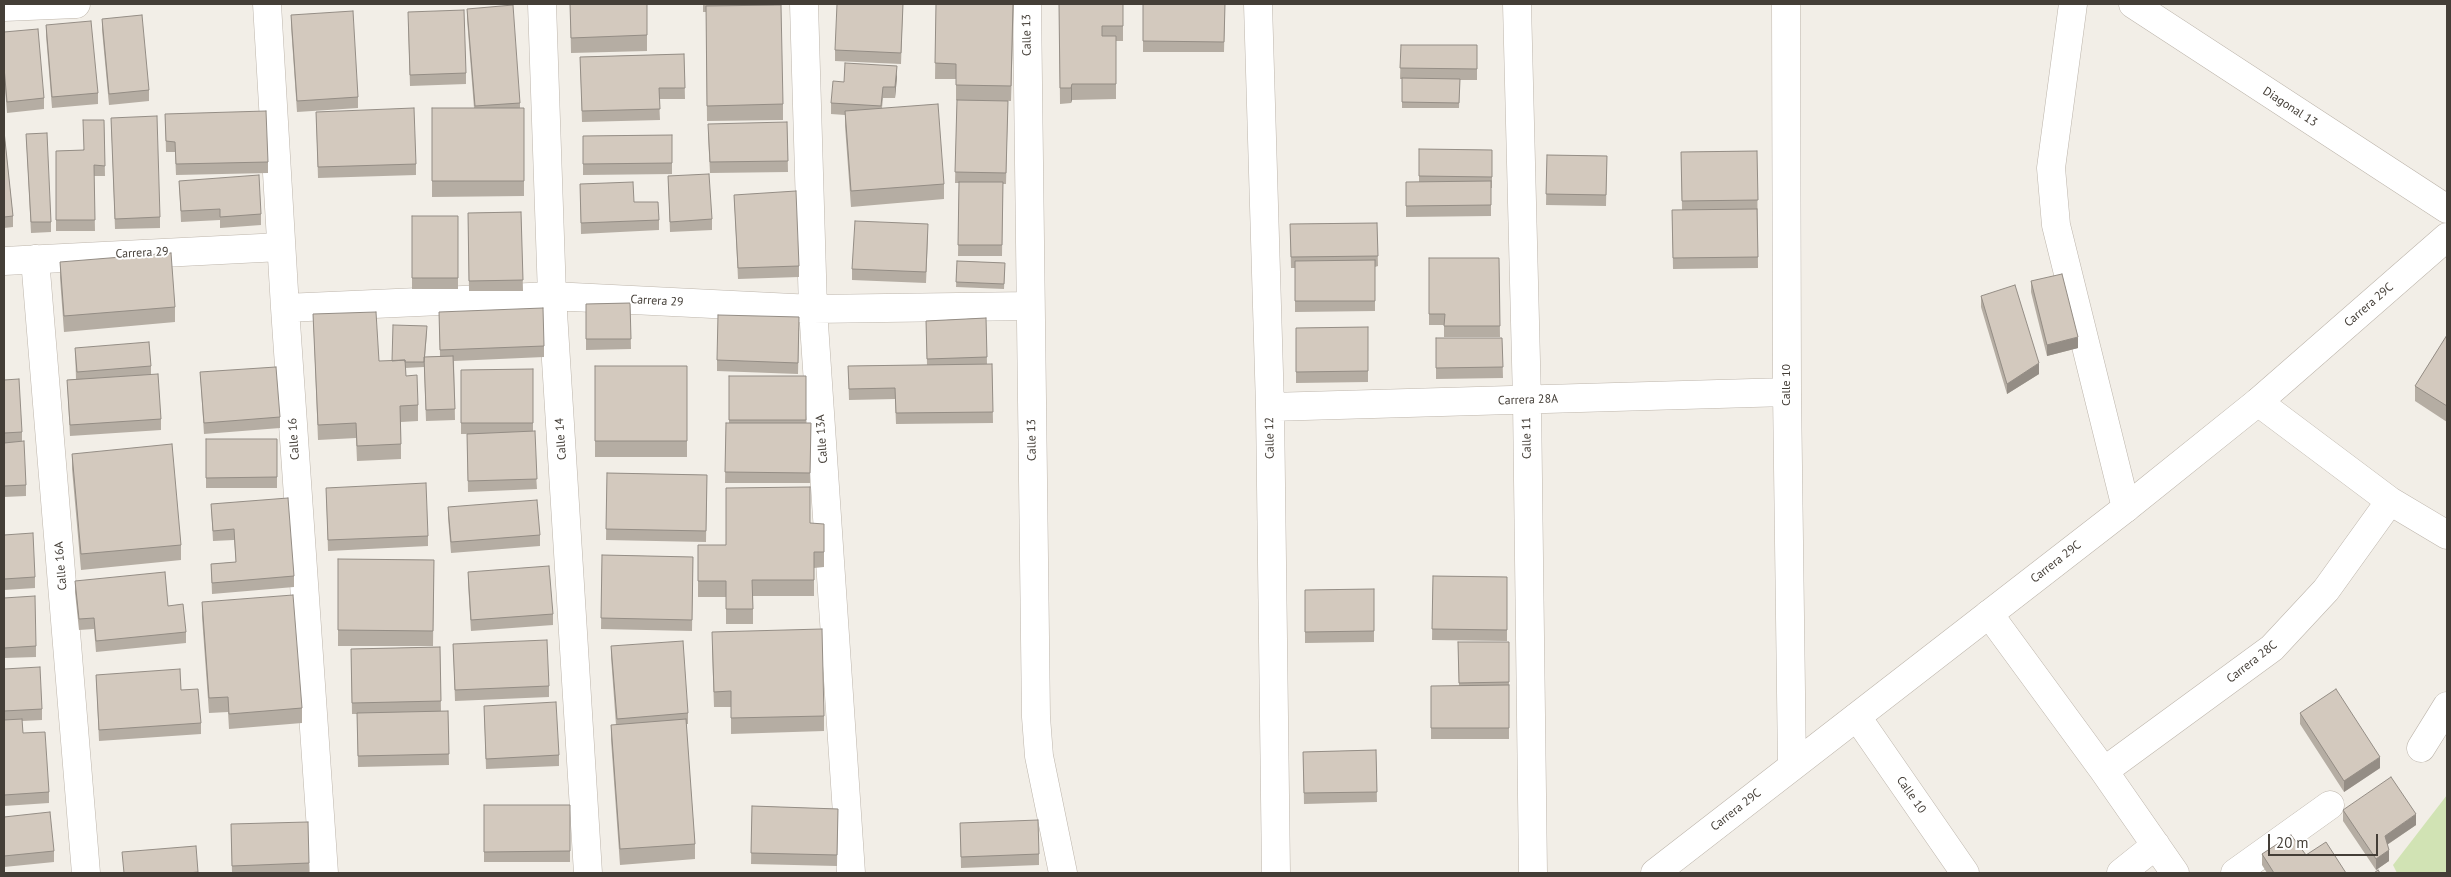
<!DOCTYPE html>
<style>
body{margin:0}
#map{position:relative;width:2451px;height:877px;overflow:hidden;background:#f2eee7;font-family:"PT Sans",sans-serif}
canvas{display:block}
.frame{position:absolute;inset:0;border:5px solid #443e37;pointer-events:none}
.scale{position:absolute;left:2268px;top:834px;width:110px;height:22px;box-sizing:border-box;border:2px solid #443e37;border-top:0;padding-left:6px;font-size:15px;line-height:18px;white-space:nowrap;color:#443e37;-webkit-text-stroke:4px #fff;paint-order:stroke}
</style>
<div id="map">
<canvas width="2451" height="877"></canvas>
<div class="frame"></div>
<div class="scale">20 m</div>
</div>
<script>
const ctx = document.querySelector('canvas').getContext('2d');
ctx.lineJoin = 'round';
function paint(path, color) { ctx.fillStyle = color; ctx.fill(path, 'evenodd'); }
const poly = rows => new Path2D(rows.map(r => 'M' + r).join(''));
function strokePath(path, color, width, dash) { ctx.strokeStyle = color; ctx.lineWidth = width; ctx.lineCap = dash ? 'butt' : 'round'; ctx.setLineDash(dash || []); ctx.stroke(path); }
function write(font, color, halo, rows, align = 'center') {
  ctx.font = font + ' "PT Sans",sans-serif'; ctx.lineWidth = 4; ctx.setLineDash([]); ctx.textBaseline = 'middle'; ctx.strokeStyle = halo; ctx.fillStyle = color; for (const [text, x, y, turn = 0] of rows) {
    ctx.save(); ctx.translate(x, y); ctx.rotate((+turn || 0) * Math.PI / 180); ctx.textAlign = isNaN(turn) ? turn : align; if (halo) ctx.strokeText(text, 0, 0); ctx.fillText(text, 0, 0); ctx.restore();
  }
}
const green = poly([
 [2447,795,2447,873,2397,873,2393,865]
]);
const minor = poly([
 [267,4,285,308,324,873],
 [542,4,552,296,588,873],
 [804,4,813,309,851,873],
 [1027,4,1036,717,1039,756,1063,873],
 [1258,4,1270,407,1276,873],
 [1517,4,1527,401,1533,873],
 [1786,4,1787,392,1792,766],
 [2073,4,2051,168,2056,225,2126,508],
 [35,259,86,873],
 [4,261,281,247],
 [285,308,552,296,813,309,1030,306],
 [2258,402,2390,501,2447,535],
 [1270,407,1787,392],
 [1989,614,2104,771,2175,873],
 [1857,717,1965,873],
 [2421,748,2447,706],
 [2104,771,2272,648,2326,590,2390,501],
 [2121,873,2156,845],
 [2235,873,2330,805]
]);
const tertiary = poly([
 [2133,4,2447,209],
 [4,7,76,4],
 [1655,873,2126,508,2258,402,2447,237]
]);
const wall = poly([
 [570,4,647,4,647,51,571,53],
 [703,4,774,4,783,104,783,120,707,121,706,12,703,12],
 [903,4,901,64,835,61,835,50],
 [936,4,1014,4,1011,101,1008,101,1006,184,1003,184,1002,256,958,256,959,183,955,183,957,100,956,100,956,79,935,79],
 [1059,4,1123,4,1123,41,1116,41,1116,99,1072,100,1071,103,1060,104],
 [1143,4,1225,4,1224,52,1143,52],
 [467,9,520,103,520,108,524,108,524,196,432,197,432,108,474,108,467,19],
 [291,15,358,97,358,108,297,112,291,26],
 [102,19,149,90,149,101,109,105,102,30],
 [408,23,466,73,466,84,410,86],
 [46,25,98,93,98,104,52,108,46,36],
 [4,32,44,98,44,109,7,113,4,77],
 [1401,45,1477,45,1477,80,1460,80,1459,108,1402,108,1402,79,1400,79],
 [684,54,685,99,659,99,660,120,582,122,580,57],
 [897,77,895,98,883,98,882,108,944,184,944,199,851,207,845,126,845,115,831,114,831,103,844,82],
 [316,112,416,164,416,175,318,178],
 [165,114,268,162,268,173,176,175,175,152,166,152],
 [111,118,160,217,160,228,115,229],
 [104,120,105,176,94,176,95,231,56,231,56,151,83,150],
 [787,122,788,172,710,173,708,135],
 [4,131,13,216,13,227,4,228],
 [26,134,51,222,51,232,31,233],
 [672,135,672,174,583,175,583,136],
 [1419,149,1492,150,1492,188,1491,188,1491,216,1406,217,1406,182,1419,182],
 [1757,151,1758,268,1673,269,1672,210,1682,210,1681,152],
 [1547,155,1607,156,1606,206,1546,205],
 [668,176,712,219,712,230,670,232],
 [179,181,261,214,261,225,220,228,220,220,181,222],
 [580,184,634,202,659,220,659,230,581,234],
 [734,195,799,266,799,277,738,279],
 [521,212,523,291,469,291,468,213],
 [412,216,458,216,458,289,412,289],
 [1377,223,1378,266,1375,267,1375,311,1295,312,1295,268,1291,268,1290,224],
 [928,235,926,283,852,280,852,269],
 [1429,258,1499,258,1500,337,1444,337,1444,325,1429,325],
 [957,261,1005,263,1004,289,956,287],
 [60,262,175,307,175,322,64,332,60,278],
 [2031,281,2078,348,2047,356,2031,292],
 [1981,296,2039,374,2007,394,1981,307],
 [630,303,631,349,586,350,586,304],
 [439,312,544,346,544,357,454,361,455,420,426,421,424,367,405,368,406,376,418,405,418,421,401,422,401,459,357,461,356,438,318,440,313,314,379,361,392,361,427,332,425,357,440,356],
 [986,318,987,364,992,364,993,423,896,424,895,399,849,400,848,366,927,365,926,321],
 [1368,327,1368,382,1296,383,1296,328],
 [799,328,798,374,717,371,717,360],
 [2447,335,2447,422,2415,401,2415,386],
 [1436,338,1502,338,1503,378,1436,379],
 [75,348,151,366,151,375,161,419,161,430,70,436,67,380,76,379],
 [595,366,687,366,687,457,595,457],
 [533,369,533,431,537,489,468,492,467,434,461,434,461,370],
 [200,372,280,417,280,428,204,434],
 [729,376,806,376,806,423,811,423,810,483,725,483,726,423,729,423],
 [4,380,22,432,22,442,26,485,26,496,4,497],
 [206,439,277,439,277,488,206,488],
 [72,454,181,545,181,560,81,570,72,469],
 [607,473,707,475,706,542,606,540],
 [326,488,428,536,428,546,328,551],
 [211,504,294,576,294,587,212,594,211,564,236,562,234,540,213,541],
 [448,507,540,535,540,546,451,553,448,518],
 [810,523,824,552,824,567,814,568,814,596,753,596,753,624,726,624,726,597,698,597,698,545,726,545],
 [4,535,35,577,35,588,4,590],
 [602,555,693,557,692,631,601,629],
 [338,559,434,560,433,646,338,646],
 [468,572,553,614,553,625,471,631,468,583],
 [1433,576,1507,577,1507,641,1432,640],
 [75,581,186,632,186,643,96,652,94,629,79,630,75,592],
 [1374,589,1374,642,1305,643,1305,590],
 [4,598,36,646,36,657,4,658],
 [202,602,302,708,302,723,229,729,228,712,209,713,202,617],
 [1458,642,1509,642,1509,739,1431,739,1431,686,1459,686],
 [453,644,549,686,549,697,455,701],
 [611,646,688,713,688,724,686,724,695,844,695,859,620,865,611,740,611,725,616,725,611,657],
 [440,647,441,711,448,711,449,765,358,767,357,714,352,714,351,649],
 [712,647,824,716,824,731,731,734,731,707,714,707],
 [4,669,42,709,42,720,22,721,23,733,49,792,49,803,4,806],
 [96,675,181,690,201,723,201,734,99,741],
 [484,706,559,755,559,766,486,769],
 [2300,713,2380,768,2344,792,2300,724],
 [1376,750,1377,802,1304,804,1303,752],
 [484,805,570,805,570,862,484,862],
 [752,806,838,809,837,866,751,864],
 [2343,810,2416,825,2387,845,2389,861,2376,870,2343,821],
 [4,817,54,851,54,862,4,867],
 [960,823,1039,854,1039,865,961,868],
 [231,824,309,863,309,873,232,873],
 [2262,854,2306,855,2346,873,2267,873,2262,865]
]);
const shadedWall = poly([
 [897,66,897,77,895,98,895,87],
 [1072,84,1072,100,1071,103,1071,88],
 [2078,337,2078,348,2047,356,2047,345],
 [2039,363,2039,374,2007,394,2007,384],
 [2380,757,2380,768,2344,792,2344,781],
 [2416,814,2416,825,2385,846,2385,836],
 [2389,850,2389,861,2376,870,2376,859]
]);
const building = poly([
 [570,4,647,4,647,35,571,38,570,4],
 [837,4,903,4,901,53,835,50,837,4],
 [936,4,1013,4,1011,86,956,85,956,64,935,63,936,4],
 [1059,4,1123,4,1123,26,1102,26,1102,36,1116,36,1116,84,1072,84,1071,88,1060,88,1059,4],
 [1143,4,1225,4,1224,42,1143,41,1143,4],
 [513,5,520,103,475,106,467,9,513,5],
 [781,5,783,104,707,106,706,6,781,5],
 [464,10,466,73,410,75,408,12,464,10],
 [353,11,358,97,297,101,291,15,353,11],
 [142,15,149,90,109,94,102,19,142,15],
 [91,21,98,93,52,97,46,25,91,21],
 [38,29,44,98,7,102,4,67,4,32,38,29],
 [1401,45,1477,45,1477,69,1400,68,1401,45],
 [684,54,685,88,659,88,660,109,582,111,580,57,684,54],
 [845,63,897,66,895,87,883,87,881,106,831,103,833,81,844,82,845,63],
 [1402,78,1460,79,1459,103,1402,102,1402,78],
 [957,100,1008,101,1006,173,955,172,957,100],
 [938,104,944,184,851,191,845,111,938,104],
 [414,108,416,164,318,167,316,112,414,108],
 [432,108,524,108,524,181,432,181,432,108],
 [266,111,268,162,176,164,175,142,166,141,165,114,266,111],
 [157,116,160,217,115,219,111,118,157,116],
 [83,120,104,120,105,166,94,165,95,220,56,220,56,151,84,150,83,120],
 [787,122,788,161,710,162,708,124,787,122],
 [4,131,13,216,4,217,4,131],
 [47,133,51,222,31,222,26,134,47,133],
 [672,135,672,163,583,164,583,136,672,135],
 [1419,149,1492,150,1492,177,1419,176,1419,149],
 [1757,151,1758,200,1682,201,1681,152,1757,151],
 [1547,155,1607,156,1606,195,1546,194,1547,155],
 [709,174,712,219,670,222,668,176,709,174],
 [259,175,261,214,220,217,220,209,181,211,179,181,259,175],
 [1491,181,1491,205,1406,206,1406,182,1491,181],
 [633,182,634,202,658,202,659,220,581,223,580,184,633,182],
 [959,182,1003,182,1002,245,958,245,959,182],
 [796,191,799,266,738,268,734,195,796,191],
 [1757,209,1758,257,1673,258,1672,210,1757,209],
 [521,212,523,280,469,281,468,213,521,212],
 [412,216,458,216,458,278,412,278,412,216],
 [855,221,928,224,926,272,852,269,855,221],
 [1377,223,1378,256,1291,257,1290,224,1377,223],
 [171,253,175,307,64,316,60,262,171,253],
 [1429,258,1499,258,1500,326,1444,326,1445,314,1429,314,1429,258],
 [1375,260,1375,301,1295,301,1295,261,1375,260],
 [957,261,1005,263,1004,284,956,282,957,261],
 [2062,274,2078,337,2047,345,2031,281,2062,274],
 [2015,285,2039,363,2007,384,1981,296,2015,285],
 [630,303,631,339,586,339,586,304,630,303],
 [543,308,544,346,440,350,439,312,543,308],
 [376,312,379,361,405,360,406,376,417,375,418,405,400,406,401,444,357,446,356,423,318,425,313,314,376,312],
 [718,315,799,317,798,363,717,360,718,315],
 [986,318,987,357,927,359,926,321,986,318],
 [393,325,427,326,424,362,405,362,405,360,392,361,393,325],
 [1368,327,1368,371,1296,372,1296,328,1368,327],
 [2447,335,2447,406,2415,386,2447,335],
 [1436,338,1502,338,1503,367,1436,368,1436,338],
 [149,342,151,366,77,372,75,348,149,342],
 [453,356,455,409,426,410,424,357,453,356],
 [992,364,993,412,896,413,895,388,849,389,848,366,992,364],
 [595,366,687,366,687,441,595,441,595,366],
 [276,367,280,417,204,423,200,372,276,367],
 [533,369,533,423,461,423,461,370,533,369],
 [158,374,161,419,70,425,67,380,158,374],
 [729,376,806,376,806,420,729,420,729,376],
 [19,379,22,432,4,433,4,380,19,379],
 [726,423,811,423,810,473,725,472,726,423],
 [535,431,537,479,468,481,467,434,535,431],
 [206,439,277,439,277,477,206,478,206,439],
 [24,441,26,485,4,486,4,443,24,441],
 [172,444,181,545,81,554,72,454,172,444],
 [607,473,707,475,706,531,606,529,607,473],
 [426,483,428,536,328,540,326,488,426,483],
 [810,487,810,523,824,524,824,552,814,552,814,580,752,580,753,609,726,609,726,581,698,581,698,545,726,545,726,488,810,487],
 [288,498,294,576,212,583,211,564,236,562,234,529,213,531,211,504,288,498],
 [537,500,540,535,451,542,448,507,537,500],
 [33,533,35,577,4,579,4,535,33,533],
 [602,555,693,557,692,620,601,618,602,555],
 [338,559,434,560,433,631,338,630,338,559],
 [549,566,553,614,471,620,468,572,549,566],
 [165,572,168,606,183,604,186,632,96,641,94,618,79,619,75,581,165,572],
 [1433,576,1507,577,1507,630,1432,629,1433,576],
 [1374,589,1374,631,1305,632,1305,590,1374,589],
 [293,595,302,708,229,714,228,697,209,698,202,602,293,595],
 [35,596,36,646,4,648,4,598,35,596],
 [822,629,824,716,731,718,731,691,714,692,712,632,822,629],
 [547,640,549,686,455,690,453,644,547,640],
 [683,641,688,713,617,719,611,646,683,641],
 [1458,642,1509,642,1509,682,1459,683,1458,642],
 [440,647,441,701,352,703,351,649,440,647],
 [40,667,42,709,4,711,4,669,40,667],
 [180,669,181,690,198,689,201,723,99,730,96,675,180,669],
 [1509,685,1509,728,1431,728,1431,686,1509,685],
 [2336,689,2380,757,2344,781,2300,713,2336,689],
 [556,702,559,755,486,759,484,706,556,702],
 [448,711,449,754,358,756,357,713,448,711],
 [22,719,23,733,45,732,49,792,4,795,4,720,22,719],
 [686,719,695,844,620,849,611,725,686,719],
 [1376,750,1377,792,1304,793,1303,752,1376,750],
 [2391,777,2416,814,2385,836,2389,850,2376,859,2343,810,2391,777],
 [484,805,570,805,570,851,484,852,484,805],
 [752,806,838,809,837,855,751,853,752,806],
 [50,812,54,851,4,856,4,817,50,812],
 [1038,820,1039,854,961,857,960,823,1038,820],
 [308,822,309,863,232,866,231,824,308,822],
 [2291,835,2306,855,2326,842,2346,873,2274,873,2262,854,2291,835],
 [196,846,198,872,188,873,124,873,122,852,196,846],
 [2378,870,2380,873,2374,873,2378,870]
]);
const streetNames = [
 ["Calle 13",1027,35,-91],
 ["Diagonal 13",2290,107,33],
 ["Carrera 29",142,253,-3],
 ["Carrera 29",657,301,3],
 ["Carrera 29C",2369,305,-41],
 ["Calle 10",1787,385,-90],
 ["Carrera 28A",1528,400,-2],
 ["Calle 12",1270,438,-91],
 ["Calle 11",1527,438,-91],
 ["Calle 16",294,439,-94],
 ["Calle 14",561,439,-94],
 ["Calle 13A",822,439,-94],
 ["Calle 13",1032,440,-91],
 ["Carrera 29C",2056,562,-38],
 ["Calle 16A",61,566,-95],
 ["Carrera 28C",2252,662,-38],
 ["Calle 10",1911,795,55],
 ["Carrera 29C",1736,810,-38]
];
paint(green, '#d1e3b4');
strokePath(minor, '#bdb5ab', 29);
strokePath(tertiary, '#bdb5ab', 29);
strokePath(minor, '#fff', 28);
strokePath(tertiary, '#fff', 28);
paint(wall, '#b5ada3');
paint(shadedWall, '#948d85');
paint(building, '#d3c9be');
strokePath(building, '#948d85', 1);
write('12px', '#443e37', '#fff', streetNames);
</script>
